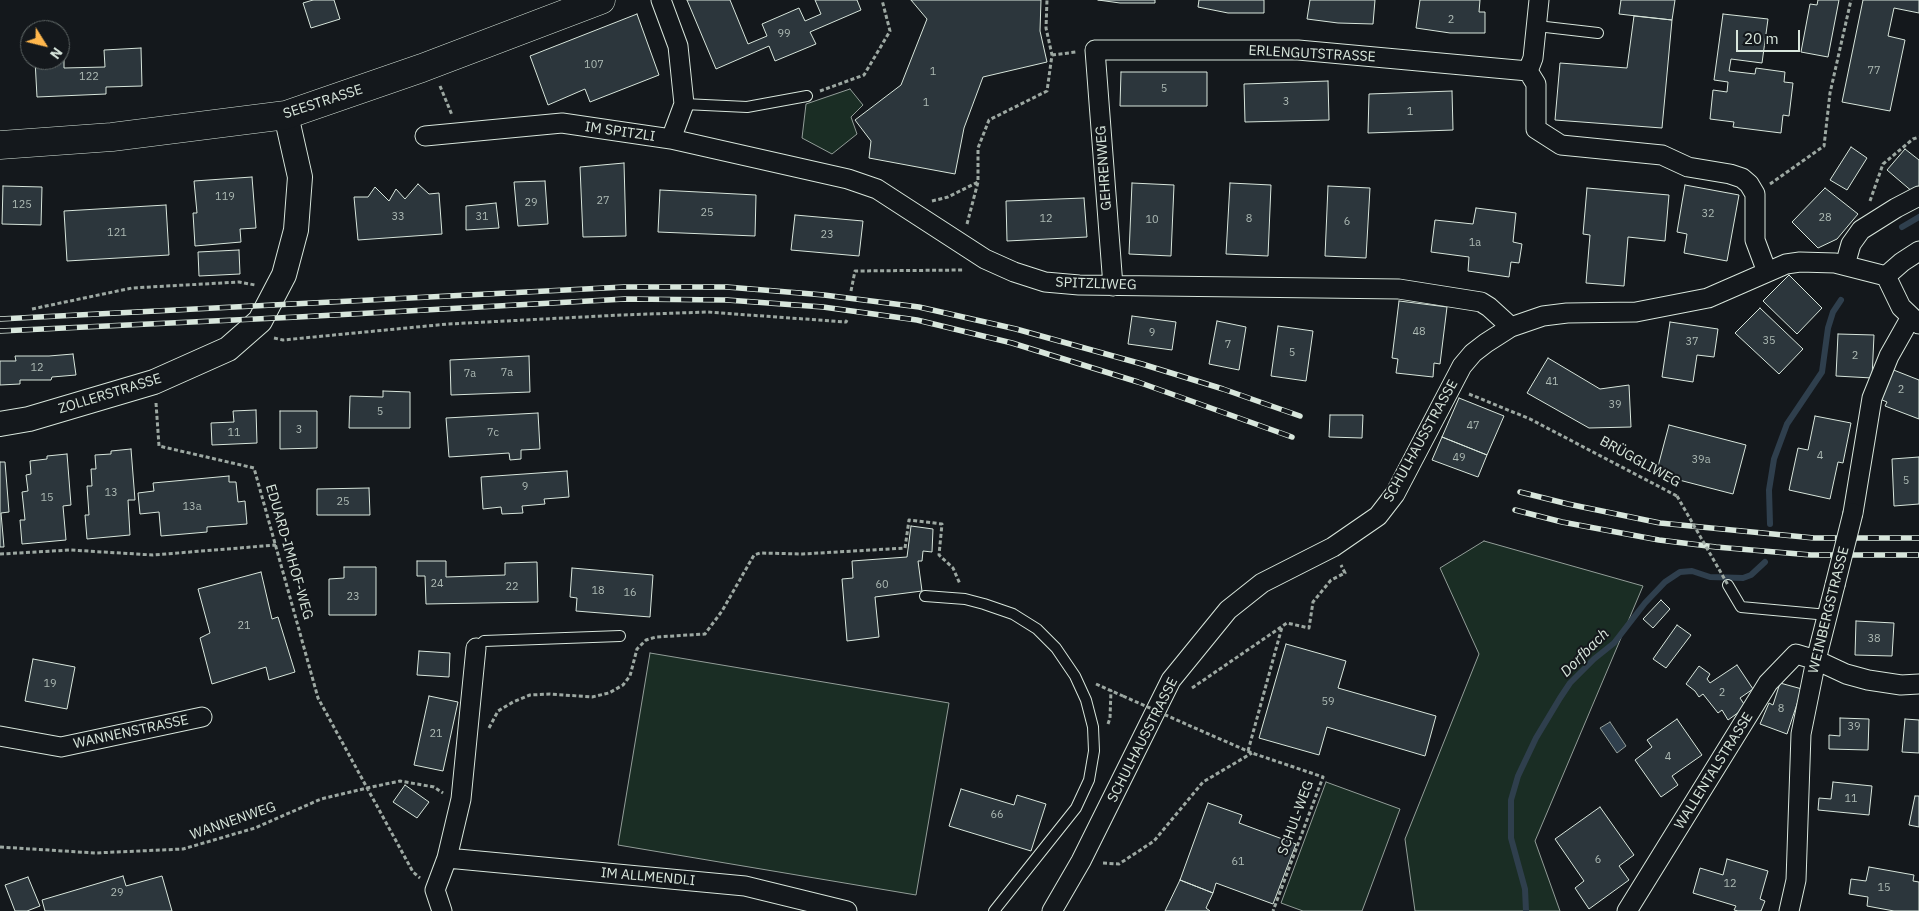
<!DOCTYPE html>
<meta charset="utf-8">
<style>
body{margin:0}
#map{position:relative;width:1919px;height:911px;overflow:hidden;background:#14181c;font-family:"IBM Plex Sans",sans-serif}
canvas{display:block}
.north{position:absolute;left:20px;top:20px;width:50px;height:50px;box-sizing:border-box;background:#14181c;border:1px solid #626a69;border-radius:50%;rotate:126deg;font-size:14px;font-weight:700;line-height:20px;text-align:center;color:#d8e6dc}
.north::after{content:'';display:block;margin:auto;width:18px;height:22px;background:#ffb74d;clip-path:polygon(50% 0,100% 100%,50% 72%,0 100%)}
.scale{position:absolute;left:1736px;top:30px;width:64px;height:22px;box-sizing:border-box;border:2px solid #d8e6dc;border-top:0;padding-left:6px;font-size:15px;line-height:18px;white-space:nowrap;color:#d8e6dc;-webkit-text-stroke:4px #14181c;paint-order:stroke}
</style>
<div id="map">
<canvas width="1919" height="911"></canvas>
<div class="north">N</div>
<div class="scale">20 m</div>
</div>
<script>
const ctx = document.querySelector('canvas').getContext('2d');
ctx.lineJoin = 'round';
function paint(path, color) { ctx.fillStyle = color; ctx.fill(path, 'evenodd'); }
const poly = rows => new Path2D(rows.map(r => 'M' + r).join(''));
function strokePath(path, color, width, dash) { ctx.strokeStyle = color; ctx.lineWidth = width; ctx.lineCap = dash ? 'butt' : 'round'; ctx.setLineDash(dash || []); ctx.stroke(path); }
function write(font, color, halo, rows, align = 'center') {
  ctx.font = font + ' "IBM Plex Sans",sans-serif'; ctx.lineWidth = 4; ctx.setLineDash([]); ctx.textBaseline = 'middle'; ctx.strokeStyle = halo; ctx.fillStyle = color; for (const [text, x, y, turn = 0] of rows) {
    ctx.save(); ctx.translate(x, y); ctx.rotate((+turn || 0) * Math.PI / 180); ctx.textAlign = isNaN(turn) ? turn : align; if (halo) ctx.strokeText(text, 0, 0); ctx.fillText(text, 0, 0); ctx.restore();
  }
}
const green = poly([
 [850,89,863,105,851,117,857,134,832,154,802,138,806,104,850,89],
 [1484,541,1643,586,1535,841,1560,911,1415,911,1405,839,1479,654,1440,568,1484,541],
 [650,653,949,703,916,895,618,845,650,653],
 [1326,782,1400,809,1362,911,1303,911,1281,903,1326,782]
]);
const water = poly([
 [1610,722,1626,746,1617,753,1600,728,1610,722]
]);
const stream = poly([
 [1902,227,1919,217],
 [1770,524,1769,490,1774,459,1787,424,1822,372,1828,328,1833,312,1841,300],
 [1526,911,1525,889,1511,838,1511,800,1518,776,1536,738,1560,698,1570,683,1594,659,1614,643,1645,603,1665,582,1680,572,1692,571,1710,577,1743,578,1751,575,1765,562]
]);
const building = poly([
 [313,0,334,0,340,19,311,28,303,3,313,0],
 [687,0,730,0,748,44,767,36,762,24,799,8,805,21,821,14,815,0,857,0,861,10,810,32,816,44,775,61,769,46,716,69,687,0],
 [911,0,1041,0,1040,31,1047,62,983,77,964,128,955,174,869,158,871,141,855,120,901,85,927,19,911,0],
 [1098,0,1155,0,1155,3,1120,3,1098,0],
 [1199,0,1264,0,1264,13,1228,13,1198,7,1199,0],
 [1310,0,1375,0,1373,24,1338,23,1307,19,1310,0],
 [1420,0,1480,0,1479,12,1485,12,1485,33,1450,33,1416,28,1420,0],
 [1621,0,1675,0,1672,20,1619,14,1621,0],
 [1818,0,1839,0,1828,57,1801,52,1810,4,1817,5,1818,0],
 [1863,0,1919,0,1919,13,1894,8,1888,36,1905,40,1890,111,1842,102,1863,0],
 [637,14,659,75,590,102,585,89,548,105,530,56,637,14],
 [1723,14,1768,19,1762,63,1731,59,1729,71,1755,74,1756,68,1785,72,1784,82,1793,83,1789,116,1783,115,1781,133,1733,127,1734,122,1710,119,1713,90,1727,92,1728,82,1714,80,1723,14],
 [1634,16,1672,20,1662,128,1555,120,1560,63,1627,68,1634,16],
 [141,48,142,86,106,87,106,94,37,97,35,60,60,60,60,58,64,58,64,68,105,67,104,50,141,48],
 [1121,72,1207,72,1207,106,1120,106,1121,72],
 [1328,81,1329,120,1245,122,1244,84,1328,81],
 [1452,91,1453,130,1368,133,1369,94,1452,91],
 [1851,147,1867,158,1847,190,1830,180,1851,147],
 [1905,149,1919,160,1919,187,1914,193,1887,170,1905,149],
 [624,163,626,236,583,237,580,167,624,163],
 [252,177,256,228,240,229,241,242,195,246,193,213,197,213,194,181,252,177],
 [545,181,548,224,518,226,514,182,545,181],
 [1132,183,1174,185,1171,256,1129,254,1132,183],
 [1230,183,1271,185,1268,256,1226,254,1230,183],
 [418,184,429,194,439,193,442,234,358,240,354,197,368,197,375,187,389,201,396,189,405,199,418,184],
 [1685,185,1739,195,1727,261,1684,253,1687,234,1677,232,1685,185],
 [3,186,42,187,41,225,2,224,3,186],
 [1328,186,1370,188,1366,258,1325,256,1328,186],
 [1587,188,1669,195,1665,241,1628,237,1624,286,1586,283,1590,235,1583,234,1587,188],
 [1825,188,1858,214,1837,239,1818,248,1792,222,1825,188],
 [660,190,756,195,755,236,658,232,660,190],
 [1084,198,1087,237,1007,241,1006,201,1084,198],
 [496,203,499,228,466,230,466,206,496,203],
 [166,205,169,255,67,261,64,211,166,205],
 [1476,208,1516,213,1513,242,1522,244,1519,263,1511,262,1509,277,1468,271,1469,257,1431,252,1435,220,1473,224,1476,208],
 [795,215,863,221,859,256,791,250,795,215],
 [239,250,240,274,199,276,198,252,239,250],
 [1789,275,1822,308,1797,334,1763,301,1789,275],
 [1399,301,1447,307,1440,364,1434,363,1433,377,1396,373,1398,359,1392,358,1399,301],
 [1760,308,1803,349,1779,374,1735,333,1760,308],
 [1132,316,1176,322,1172,350,1128,344,1132,316],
 [1217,321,1246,327,1239,370,1209,364,1217,321],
 [1670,322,1718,329,1714,357,1697,355,1693,382,1662,377,1670,322],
 [1278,326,1313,331,1306,381,1271,376,1278,326],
 [1838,334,1874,335,1872,378,1836,376,1838,334],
 [73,354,76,375,52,377,51,380,20,380,20,384,0,385,0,361,16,361,15,356,49,356,73,354],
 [529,356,530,392,451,395,450,360,529,356],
 [1548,358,1600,389,1629,385,1631,427,1589,428,1527,393,1548,358],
 [1891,369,1919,380,1919,419,1885,406,1887,402,1880,399,1891,369],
 [383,391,410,392,410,428,349,428,350,396,383,397,383,391],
 [1459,398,1504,416,1487,455,1442,437,1459,398],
 [256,410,257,443,212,445,211,423,234,422,233,411,256,410],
 [280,411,317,411,317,448,280,449,280,411],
 [538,413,540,449,521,450,521,459,510,460,509,453,449,457,446,418,538,413],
 [1330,415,1363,415,1362,438,1329,437,1330,415],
 [1815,416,1851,423,1843,463,1838,462,1830,499,1789,490,1798,448,1808,450,1815,416],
 [1669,425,1746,445,1733,494,1656,474,1669,425],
 [1442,437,1487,455,1478,477,1432,460,1442,437],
 [131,449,135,500,128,500,130,535,87,539,85,515,89,515,87,486,92,486,91,469,96,469,95,455,111,454,111,451,131,449],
 [67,454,71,505,63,506,66,540,22,544,20,520,25,520,22,492,28,491,26,475,31,474,30,461,47,459,47,456,67,454],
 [1919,457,1919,504,1894,506,1892,459,1919,457],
 [0,462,5,462,9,512,1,513,4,547,0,547,0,462],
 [567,471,569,497,544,499,545,504,522,506,523,513,502,514,501,507,483,509,481,477,567,471],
 [229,476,229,482,236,482,238,502,245,501,247,524,207,527,207,532,161,536,159,512,140,514,138,493,154,491,153,483,229,476],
 [369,488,370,515,317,515,317,489,369,488],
 [911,526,933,529,932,552,923,551,922,561,918,561,922,591,875,597,879,637,847,641,842,579,853,578,852,561,907,557,911,526],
 [417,561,446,561,446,577,505,575,505,563,537,562,538,602,426,604,425,576,417,576,417,561],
 [344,567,376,567,376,615,329,615,329,579,344,578,344,567],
 [572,568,653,575,650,617,576,611,577,598,570,597,572,568],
 [261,572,272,619,278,617,295,672,269,680,266,667,212,684,200,638,210,633,198,589,261,572],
 [1661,600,1670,609,1653,628,1643,619,1661,600],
 [1856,621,1894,623,1892,656,1855,655,1856,621],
 [1677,625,1691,635,1666,668,1653,659,1677,625],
 [1286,644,1346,661,1338,688,1436,716,1425,756,1327,727,1319,755,1259,738,1286,644],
 [419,651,450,653,449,677,417,675,419,651],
 [33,659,75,667,67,709,25,701,33,659],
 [1737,665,1753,689,1740,698,1746,707,1728,720,1722,710,1718,713,1703,694,1699,697,1695,691,1686,684,1699,666,1710,674,1707,679,1710,683,1737,665],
 [1780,683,1802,689,1787,734,1760,724,1769,703,1773,705,1780,683],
 [429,696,458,702,443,771,414,765,429,696],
 [1840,718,1869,719,1868,750,1829,749,1829,735,1840,736,1840,718],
 [1677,719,1702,755,1672,776,1678,785,1661,797,1635,760,1652,747,1647,740,1677,719],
 [1905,719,1919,720,1919,753,1902,752,1905,719],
 [1833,782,1872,786,1869,815,1818,810,1819,798,1831,799,1833,782],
 [405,785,429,802,417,818,393,802,405,785],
 [961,789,1014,805,1017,795,1046,804,1031,851,949,826,961,789],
 [1915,796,1919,796,1919,827,1909,825,1915,796],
 [1208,803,1242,815,1239,823,1296,844,1273,904,1216,883,1213,893,1180,880,1208,803],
 [1600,807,1634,855,1619,866,1629,880,1589,909,1575,888,1584,881,1555,839,1600,807],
 [1727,859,1768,871,1760,899,1765,901,1761,911,1738,911,1734,910,1736,906,1693,893,1700,868,1723,875,1727,859],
 [1869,867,1914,875,1913,881,1919,882,1919,911,1894,911,1867,906,1868,897,1849,894,1851,879,1866,881,1869,867],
 [123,876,126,886,162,876,172,911,45,911,42,900,123,876],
 [28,877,40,906,27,911,15,911,5,885,28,877],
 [1180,880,1213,893,1206,908,1210,911,1165,911,1180,880]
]);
const path = poly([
 [1052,55,1076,52],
 [440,86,452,115],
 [820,91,864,75,890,31,882,0],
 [1770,184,1824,146,1830,93,1851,0],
 [932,201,948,197,978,182,978,148,989,120,1047,91,1052,55,1046,28,1047,0],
 [1870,201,1883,164,1913,139,1919,137],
 [967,224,978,182],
 [851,291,855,271,964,270],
 [32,309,132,288,239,282,255,285],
 [274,338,283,340,448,324,621,315,707,312,846,322,847,320],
 [1469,394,1530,419,1677,496],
 [156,403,159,446,254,468,318,698,413,872,420,878],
 [0,554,70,550,153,555,276,545],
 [1096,684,1123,696],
 [1192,688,1287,623,1309,628,1313,602,1331,580,1345,573,1341,565],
 [1108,724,1110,718,1111,690],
 [1188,725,1252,753,1323,777,1273,911],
 [489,728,498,711,513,702,530,695,550,694,592,697,609,693,623,685,630,676,637,649,646,640,656,637,705,634,722,611,754,555,760,553,803,554,905,548,909,520,942,524,939,555,953,568,960,584],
 [1248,751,1282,627],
 [0,847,95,853,183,849,255,828,321,799,367,788,400,781,434,787,443,793],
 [1103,863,1119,864,1154,841,1203,782,1252,753]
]);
const service = poly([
 [1537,26,1598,33],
 [684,104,747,107,807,96],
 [1728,585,1741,607,1828,615],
 [925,596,965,599,984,604,1013,614,1037,629,1056,648,1075,676,1086,700,1093,727,1094,751,1089,780,1076,808,994,911],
 [476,648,484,641,620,636]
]);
const minor = poly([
 [1528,71,1536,84,1536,129,1561,145,1662,155,1688,167,1730,174,1742,178,1749,184,1755,194,1755,240,1767,272],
 [1528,71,1533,58,1539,0],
 [425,136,562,123,671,139,684,104,678,46,661,0],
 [671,139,848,179,877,189,985,259,1014,272,1045,282,1079,285,1399,289,1481,302,1489,307,1511,327],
 [1845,265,1851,244,1861,230,1896,208,1919,196],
 [1886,276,1901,307,1919,324],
 [1886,276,1902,262,1919,251],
 [1113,286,1095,50,1298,50,1528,71],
 [1853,513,1872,398,1889,356,1911,317],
 [0,736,61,747,202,717],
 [447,858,745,886,847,911],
 [442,911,435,890,447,858,461,799,476,648],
 [1052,911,1081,861,1171,680,1228,610,1262,583,1333,547,1378,516,1395,494,1462,366,1473,353,1486,343,1511,327,1543,316,1567,313,1636,312,1708,298,1786,264,1800,262,1835,263,1886,276],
 [1627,911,1768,683,1796,654,1816,660,1846,674,1868,680,1901,685,1919,684],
 [1789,911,1796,880,1801,734,1816,660,1835,585]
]);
const tertiary = poly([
 [0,424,29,419,154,382,228,349,260,321,284,275,296,230,300,177,286,115]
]);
const primary = poly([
 [0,145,112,137,286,115,422,68,601,0]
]);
const rail = poly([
 [0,319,624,287,727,287,824,295,919,307,1016,329,1142,364,1223,389,1300,416],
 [0,331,298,317,625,299,727,300,823,307,917,320,1012,343,1138,382,1292,437],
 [1520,492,1568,504,1660,523,1814,538,1919,538],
 [1515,510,1562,522,1659,540,1716,547,1811,555,1919,555]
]);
const pathBridge = poly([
 [1677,496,1728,585],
 [1123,696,1188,725]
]);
const minorBridge = poly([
 [1835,585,1853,513]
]);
const numberNames = [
 ["2",1451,20],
 ["99",784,34],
 ["107",594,65],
 ["77",1874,71],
 ["1",933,72],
 ["122",89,77],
 ["5",1164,89],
 ["3",1286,102],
 ["1",926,103],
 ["1",1410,112],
 ["119",225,197],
 ["27",603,201],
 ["29",531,203],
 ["125",22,205],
 ["25",707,213],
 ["32",1708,214],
 ["33",398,217],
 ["31",482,217],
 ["28",1825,218],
 ["12",1046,219],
 ["8",1249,219],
 ["10",1152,220],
 ["6",1347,222],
 ["121",117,233],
 ["23",827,235],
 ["1a",1475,243],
 ["48",1419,332],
 ["9",1152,333],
 ["35",1769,341],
 ["37",1692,342],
 ["7",1228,345],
 ["5",1292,353],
 ["2",1855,356],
 ["12",37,368],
 ["7a",507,373],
 ["7a",470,374],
 ["41",1552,382],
 ["2",1901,390],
 ["39",1615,405],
 ["5",380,412],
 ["47",1473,426],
 ["3",299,430],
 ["11",234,433],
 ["7c",493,433],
 ["4",1820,456],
 ["49",1459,458],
 ["39a",1701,460],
 ["5",1906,481],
 ["9",525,487],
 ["13",111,493],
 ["15",47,498],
 ["25",343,502],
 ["13a",192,507],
 ["24",437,584],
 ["60",882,585],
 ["22",512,587],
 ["18",598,591],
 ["16",630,593],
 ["23",353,597],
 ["21",244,626],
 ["38",1874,639],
 ["19",50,684],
 ["2",1722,693],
 ["59",1328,702],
 ["8",1781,709],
 ["39",1854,727],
 ["21",436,734],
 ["4",1668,757],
 ["11",1851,799],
 ["66",997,815],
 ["6",1598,860],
 ["61",1238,862],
 ["12",1730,884],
 ["15",1884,888],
 ["29",117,893]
];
const streetNames = [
 ["ERLENGUTSTRASSE",1312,54,3],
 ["SEESTRASSE",323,102,-18],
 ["IM SPITZLI",620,132,8],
 ["GEHRENWEG",1104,168,-94],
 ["SPITZLIWEG",1096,284,2],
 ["ZOLLERSTRASSE",110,394,-17],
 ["SCHULHAUSSTRASSE",1421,441,-61],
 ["BRÜGGLIWEG",1640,462,29],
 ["EDUARD-IMHOF-WEG",289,552,74],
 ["WEINBERGSTRASSE",1829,610,-76],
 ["WANNENSTRASSE",131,732,-12],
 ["SCHULHAUSSTRASSE",1143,740,-63],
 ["WALLENTALSTRASSE",1714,771,-58],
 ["SCHUL-WEG",1296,818,-70],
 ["WANNENWEG",233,821,-19],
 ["IM ALLMENDLI",648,877,5]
];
const waterNames = [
 ["Dorfbach",1585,653,-45]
];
paint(green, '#1a2d24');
strokePath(green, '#939e99', 1);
paint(water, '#2f3f4d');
strokePath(water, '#939e99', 1);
strokePath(stream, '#2f3f4d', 6);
paint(building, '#2c363c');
strokePath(building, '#d8e6dc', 1);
strokePath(service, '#d8e6dc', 12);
strokePath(minor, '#d8e6dc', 21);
strokePath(tertiary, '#d8e6dc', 26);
strokePath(primary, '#d8e6dc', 29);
strokePath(path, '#9da8a2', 3, [4, 2.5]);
strokePath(service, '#14181c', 10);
strokePath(minor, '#14181c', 19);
strokePath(tertiary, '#14181c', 24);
strokePath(primary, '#14181c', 28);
strokePath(rail, '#d8e6dc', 5.5);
strokePath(rail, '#14181c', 4, [11]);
strokePath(minorBridge, '#d8e6dc', 21, []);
strokePath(pathBridge, '#9da8a2', 3, [4, 2.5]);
strokePath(minorBridge, '#14181c', 19);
write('11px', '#adbab4', null, numberNames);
write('14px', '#d8e6dc', '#14181c', streetNames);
write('italic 15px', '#d8e6dc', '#14181c', waterNames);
</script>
